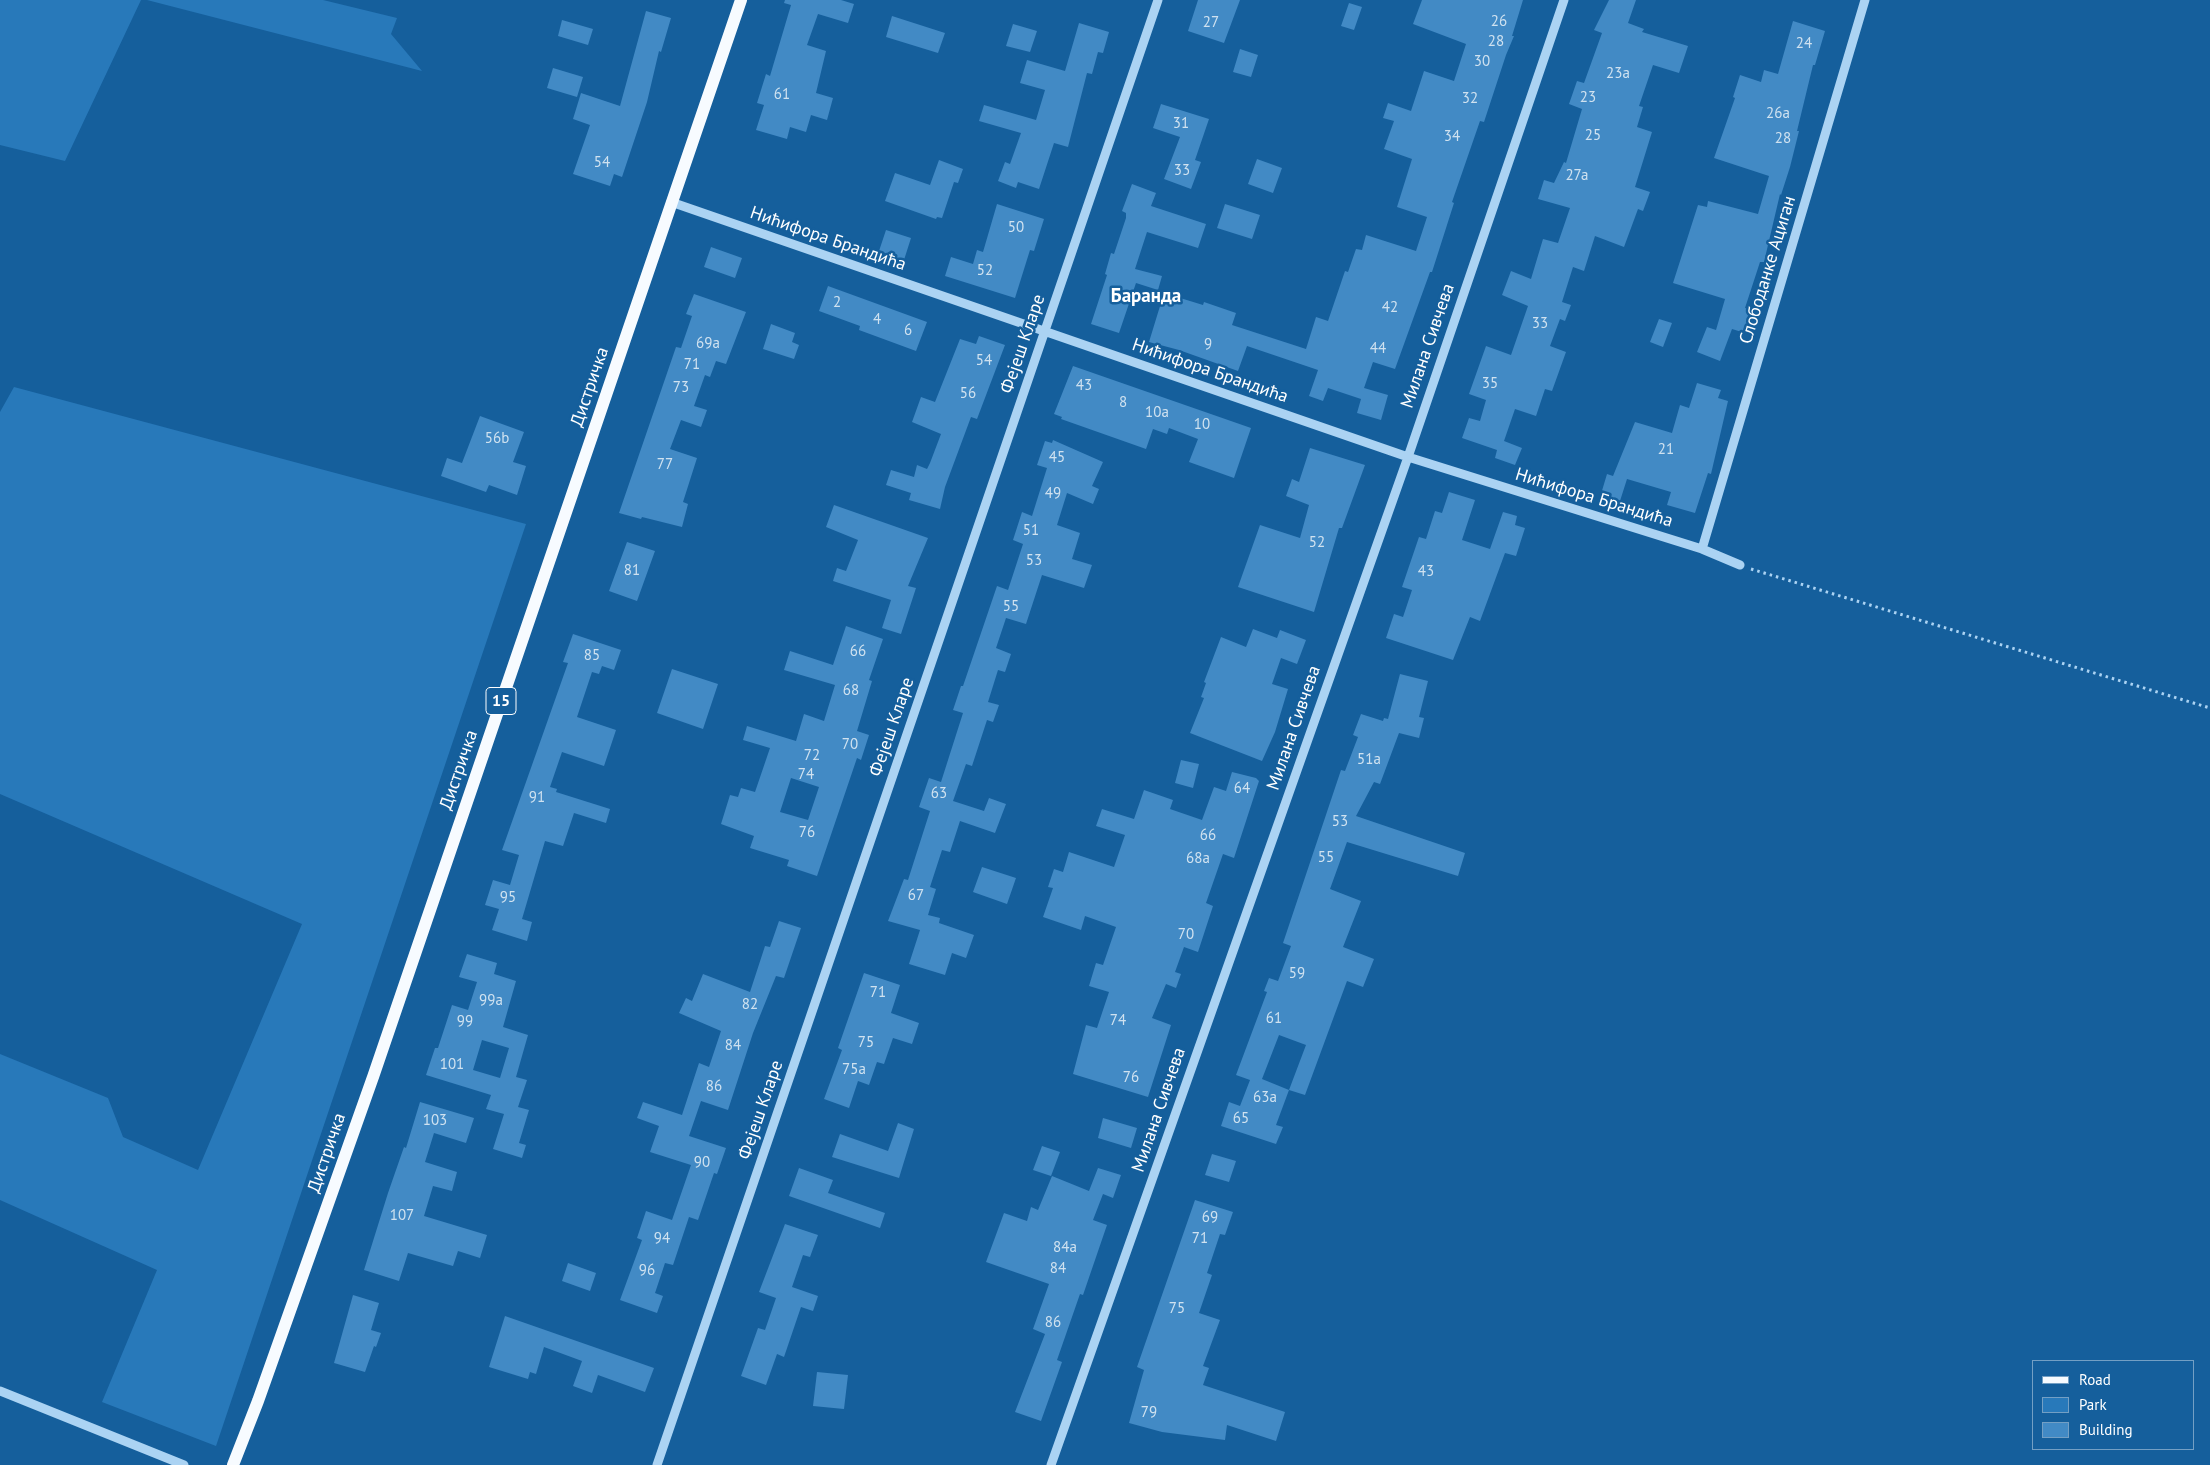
<!DOCTYPE html>
<meta charset="utf-8">
<style>
body{margin:0}
#map{position:relative;width:2210px;height:1465px;overflow:hidden;background:#155f9c;font-family:"PT Sans",sans-serif}
canvas{display:block}
.legend{position:absolute;left:2032px;top:1360px;width:162px;height:90px;box-sizing:border-box;background:#155f9c;border:1px solid #739fc4;margin:0;padding:6px 9px;list-style:none;font-size:15px;color:#fff}
.legend li{display:flex;align-items:center;gap:10px;height:25px}
.legend b{width:25px;border:1px solid #739fc4}
</style>
<div id="map">
<canvas width="2210" height="1465"></canvas>
<ul class="legend">
<li><b style="height:6px;background:#f7fbff"></b>Road</li>
<li><b style="height:14px;background:#2879ba"></b>Park</li>
<li><b style="height:14px;background:#428ac5"></b>Building</li>
</ul>
</div>
<script>
const ctx = document.querySelector('canvas').getContext('2d');
ctx.lineJoin = 'round';
function paint(path, color) { ctx.fillStyle = color; ctx.fill(path, 'evenodd'); }
const poly = rows => new Path2D(rows.map(r => 'M' + r).join(''));
function strokePath(path, color, width, dash) { ctx.strokeStyle = color; ctx.lineWidth = width; ctx.lineCap = dash ? 'butt' : 'round'; ctx.setLineDash(dash || []); ctx.stroke(path); }
function write(font, color, halo, rows, align = 'center') {
  ctx.font = font + ' "PT Sans",sans-serif'; ctx.lineWidth = 5; ctx.setLineDash([]); ctx.textBaseline = 'middle'; ctx.strokeStyle = halo; ctx.fillStyle = color; for (const [text, x, y, turn = 0] of rows) {
    ctx.save(); ctx.translate(x, y); ctx.rotate((+turn || 0) * Math.PI / 180); ctx.textAlign = isNaN(turn) ? turn : align; if (halo) ctx.strokeText(text, 0, 0); ctx.fillText(text, 0, 0); ctx.restore();
  }
}
const green = poly([
 [0,0,141,0,65,161,0,145],
 [147,0,323,0,397,18,391,34,422,71],
 [14,387,526,524,216,1446,102,1402,157,1270,0,1200,0,1054,108,1098,123,1137,198,1170,302,924,0,794,0,412]
]);
const building = poly([
 [785,0,841,0,854,4,848,23,818,14,807,45,826,51,816,93,833,98,827,120,811,115,806,132,790,127,787,139,756,130,764,105,757,103,766,74,770,76,791,5,784,3],
 [1198,0,1240,0,1224,43,1188,31],
 [1422,0,1523,0,1512,36,1514,36,1506,55,1484,122,1480,121,1452,202,1454,203,1432,272,1430,272,1395,369,1373,362,1364,388,1388,395,1381,420,1357,413,1361,399,1328,388,1323,401,1309,396,1318,370,1247,346,1238,371,1179,350,1149,342,1164,293,1203,305,1204,302,1236,313,1232,325,1306,349,1316,317,1328,321,1345,271,1348,272,1356,249,1362,250,1366,235,1416,251,1427,217,1397,207,1412,159,1384,149,1394,121,1383,118,1388,103,1411,111,1424,71,1454,81,1466,44,1413,24],
 [1609,0,1636,0,1628,23,1644,29,1642,32,1688,46,1679,73,1653,65,1639,106,1643,107,1637,127,1652,132,1635,187,1650,192,1643,211,1638,209,1624,247,1595,236,1584,271,1573,267,1562,302,1571,305,1565,321,1560,319,1550,346,1566,352,1552,391,1545,389,1536,416,1515,409,1504,441,1522,448,1515,465,1495,458,1497,450,1462,438,1469,418,1480,421,1486,400,1469,394,1486,346,1511,355,1528,306,1502,295,1511,271,1531,279,1543,239,1558,243,1570,208,1538,199,1544,180,1554,183,1564,162,1566,163,1582,109,1569,104,1577,81,1584,83,1602,33,1594,30],
 [1349,3,1362,7,1354,30,1341,26],
 [646,11,671,18,661,52,659,51,647,102,622,177,614,174,610,186,573,174,590,125,573,119,581,93,620,106],
 [892,16,945,33,938,53,886,37],
 [562,20,593,29,588,45,558,36],
 [1793,21,1825,31,1815,65,1813,65,1797,131,1799,131,1790,167,1781,195,1780,194,1764,262,1760,262,1745,308,1752,310,1745,333,1732,329,1720,361,1697,352,1707,327,1716,330,1725,299,1673,283,1698,205,1707,207,1708,201,1758,214,1769,176,1714,158,1735,98,1733,97,1740,75,1761,82,1764,70,1778,74],
 [1079,23,1109,32,1103,53,1098,52,1092,74,1087,73,1068,147,1054,143,1039,189,1018,182,1016,188,998,181,1005,162,1010,164,1021,133,979,121,984,105,1036,120,1045,90,1020,83,1027,60,1065,71],
 [1013,24,1037,31,1030,52,1006,46],
 [1240,49,1258,55,1251,77,1233,72],
 [553,68,583,77,577,97,547,88],
 [1161,104,1209,119,1195,160,1201,162,1191,189,1164,179,1180,137,1153,128],
 [1257,159,1282,168,1273,193,1248,184],
 [939,160,963,169,958,183,954,182,942,218,937,217,936,219,885,201,895,173,930,185],
 [1132,184,1156,193,1151,206,1206,224,1198,248,1147,232,1135,269,1162,276,1158,290,1136,283,1119,333,1091,324,1107,275,1105,274,1111,253,1114,254,1126,218,1126,213,1122,211],
 [997,204,1044,219,1034,251,1030,250,1015,298,945,276,951,257,973,264,977,250,983,252],
 [1225,204,1260,215,1252,239,1217,228],
 [886,230,911,238,904,260,879,251],
 [711,247,742,258,735,278,704,267],
 [828,286,927,322,916,351,859,330,860,326,819,311],
 [694,294,746,312,726,364,716,361,710,377,705,375,694,406,707,410,701,427,681,420,670,449,697,458,683,502,688,504,682,527,642,517,641,519,619,513,676,347,681,348,692,316,686,314],
 [1659,319,1672,323,1663,347,1650,342],
 [771,324,795,333,792,342,799,345,794,359,763,349],
 [979,336,1005,345,977,419,971,417,945,487,940,509,909,500,911,493,886,485,891,470,914,477,917,465,927,469,930,463,941,434,912,422,921,397,935,402,960,339,976,344],
 [1073,366,1251,428,1234,478,1189,462,1198,439,1169,428,1167,434,1153,429,1146,449,1061,419,1062,417,1054,414],
 [1697,383,1721,390,1718,398,1728,401,1711,474,1708,473,1695,513,1667,505,1671,492,1627,479,1620,501,1601,494,1607,474,1613,476,1635,422,1672,433,1680,405,1689,408],
 [480,416,524,432,513,462,526,466,517,495,489,485,486,492,441,476,447,458,462,463],
 [1053,440,1103,462,1092,486,1099,489,1093,504,1067,493,1057,525,1080,533,1072,559,1092,565,1084,588,1042,575,1026,624,1006,618,996,648,1011,654,1005,672,998,670,988,702,999,705,993,722,987,720,972,766,966,764,953,801,984,811,989,798,1006,804,995,833,960,821,950,852,942,850,930,887,936,889,928,915,940,918,939,923,974,935,966,958,952,953,945,975,909,964,920,930,888,921,904,879,908,880,930,811,919,807,929,778,941,782,963,713,953,710,961,686,963,686,997,586,1008,590,1023,544,1013,540,1022,512,1032,516,1047,468,1037,465,1045,441,1052,443],
 [1310,448,1365,465,1342,528,1339,528,1314,612,1238,587,1260,525,1300,538,1309,505,1286,496,1292,479,1299,482],
 [1449,492,1475,500,1462,540,1490,549,1503,512,1517,516,1515,525,1525,528,1516,556,1505,553,1480,621,1470,617,1453,660,1386,638,1394,614,1403,617,1412,590,1402,587,1419,537,1426,539,1435,511,1442,513],
 [834,505,928,538,908,586,916,588,901,634,882,628,891,600,833,581,837,568,846,571,858,540,826,527],
 [627,542,655,551,637,601,609,591],
 [846,626,883,639,869,680,872,681,857,731,869,735,861,760,857,758,817,876,787,866,789,860,750,848,754,836,721,824,730,795,738,797,741,788,755,792,770,748,743,740,747,726,796,741,804,714,824,721,835,685,784,670,790,651,833,665],
 [791,778,819,787,808,820,780,812],
 [1253,629,1277,638,1280,630,1306,640,1297,664,1281,658,1272,684,1288,689,1275,732,1262,761,1190,733,1204,698,1201,697,1206,683,1204,682,1221,637,1246,647],
 [573,634,621,650,614,670,602,666,599,674,592,672,577,717,616,730,604,766,562,752,550,787,557,789,556,792,610,809,606,823,574,813,563,846,545,841,522,919,532,922,527,941,492,930,499,909,485,905,493,880,510,885,519,855,502,850,568,663,563,662],
 [672,669,718,684,703,729,657,713],
 [1400,674,1428,681,1419,717,1424,718,1419,738,1399,733,1380,784,1374,782,1356,816,1465,853,1458,876,1347,842,1330,889,1361,901,1343,947,1374,959,1363,987,1347,981,1305,1095,1289,1090,1276,1125,1283,1127,1276,1144,1221,1126,1229,1102,1240,1106,1250,1080,1236,1075,1267,992,1264,991,1269,978,1278,981,1291,946,1283,943,1338,779,1341,770,1345,771,1358,737,1353,735,1361,714,1383,721,1384,718,1388,719],
 [1279,1035,1306,1045,1289,1090,1262,1079],
 [1181,760,1199,764,1193,788,1175,783],
 [1232,772,1256,778,1259,781,1234,858,1223,854,1206,903,1213,906,1198,952,1184,947,1175,972,1181,974,1176,988,1166,984,1152,1018,1171,1025,1148,1097,1073,1074,1086,1025,1097,1028,1109,992,1089,986,1096,963,1103,965,1116,927,1085,916,1081,930,1043,917,1053,888,1048,887,1054,869,1063,872,1069,852,1114,867,1125,835,1096,826,1102,809,1134,819,1144,790,1173,800,1170,809,1202,820,1214,787,1226,791],
 [982,867,1016,878,1007,904,973,892],
 [779,921,801,928,784,978,776,976,753,1033,728,1110,701,1101,689,1136,726,1148,717,1174,714,1173,698,1220,689,1217,673,1265,665,1263,655,1293,663,1296,657,1313,620,1300,642,1240,637,1238,646,1211,672,1220,691,1165,650,1152,659,1126,637,1118,643,1102,682,1115,699,1063,709,1067,721,1031,679,1013,686,998,692,1001,703,974,750,992,765,946,770,947],
 [467,954,497,963,494,974,516,981,503,1027,528,1035,516,1077,527,1080,518,1107,529,1110,519,1143,526,1145,522,1158,493,1149,504,1114,486,1109,491,1095,426,1075,435,1048,438,1048,452,1005,468,1010,477,982,459,977],
 [482,1040,509,1048,500,1078,473,1070],
 [864,973,900,985,891,1013,919,1023,912,1044,893,1038,884,1064,877,1062,869,1085,858,1081,849,1108,824,1099,842,1050,838,1048],
 [420,1102,474,1118,466,1143,434,1133,425,1162,457,1172,452,1191,433,1186,424,1216,487,1235,480,1258,458,1251,453,1266,408,1253,399,1281,364,1270,388,1193,404,1147,406,1148],
 [1103,1118,1137,1128,1131,1148,1098,1138],
 [898,1123,914,1129,899,1178,832,1157,840,1134,888,1151],
 [1042,1146,1060,1152,1051,1176,1033,1170],
 [1212,1154,1236,1161,1229,1182,1205,1175],
 [799,1168,833,1180,828,1193,885,1213,880,1228,789,1196],
 [1098,1168,1121,1175,1113,1198,1103,1194,1093,1220,1107,1225,1083,1295,1080,1294,1057,1360,1062,1362,1041,1421,1015,1412,1045,1334,1033,1329,1049,1284,986,1262,1004,1213,1027,1221,1031,1207,1038,1210,1052,1176,1089,1191],
 [1195,1200,1233,1212,1225,1235,1220,1234,1207,1273,1212,1275,1199,1313,1220,1320,1203,1366,1209,1368,1203,1385,1285,1412,1276,1441,1227,1425,1225,1440,1162,1432,1129,1423,1144,1370,1137,1367],
 [785,1224,818,1235,810,1257,803,1255,792,1287,818,1296,813,1311,801,1307,784,1357,777,1354,766,1385,741,1376,758,1328,765,1330,776,1298,759,1292],
 [568,1263,596,1273,590,1291,562,1281],
 [353,1295,379,1303,371,1330,381,1333,376,1347,374,1346,365,1372,334,1363],
 [505,1316,654,1368,645,1392,598,1375,592,1393,573,1386,582,1361,544,1347,536,1374,530,1372,528,1379,489,1367],
 [817,1372,848,1375,844,1409,813,1406]
]);
const path = poly([
 [1751,569,2210,708]
]);
const minor = poly([
 [671,202,1408,457,1702,549,1740,565],
 [1702,549,1865,0],
 [0,1391,184,1465],
 [657,1465,1158,0],
 [1051,1465,1408,457,1564,0]
]);
const major = poly([
 [233,1465,258,1401,373,1077,741,0]
]);
const numberNames = [
 ["26",1499,22],
 ["27",1211,23],
 ["28",1496,42],
 ["24",1804,44],
 ["30",1482,62],
 ["23a",1618,74],
 ["61",782,95],
 ["23",1588,98],
 ["32",1470,99],
 ["26a",1778,114],
 ["31",1181,124],
 ["25",1593,136],
 ["34",1452,137],
 ["28",1783,139],
 ["54",602,163],
 ["33",1182,171],
 ["27a",1577,176],
 ["50",1016,228],
 ["52",985,271],
 ["2",837,303],
 ["42",1390,308],
 ["4",877,320],
 ["33",1540,324],
 ["6",908,331],
 ["69a",708,344],
 ["9",1208,345],
 ["44",1378,349],
 ["54",984,361],
 ["71",692,365],
 ["35",1490,384],
 ["43",1084,386],
 ["73",681,388],
 ["56",968,394],
 ["8",1123,403],
 ["10a",1157,413],
 ["10",1202,425],
 ["56b",497,439],
 ["21",1666,450],
 ["45",1057,458],
 ["77",665,465],
 ["49",1053,494],
 ["51",1031,531],
 ["52",1317,543],
 ["53",1034,561],
 ["81",632,571],
 ["43",1426,572],
 ["55",1011,607],
 ["66",858,652],
 ["85",592,656],
 ["68",851,691],
 ["70",850,745],
 ["72",812,756],
 ["51a",1369,760],
 ["74",806,775],
 ["64",1242,789],
 ["63",939,794],
 ["91",537,798],
 ["53",1340,822],
 ["76",807,833],
 ["66",1208,836],
 ["55",1326,858],
 ["68a",1198,859],
 ["67",916,896],
 ["95",508,898],
 ["70",1186,935],
 ["59",1297,974],
 ["71",878,993],
 ["99a",491,1001],
 ["82",750,1005],
 ["61",1274,1019],
 ["74",1118,1021],
 ["99",465,1022],
 ["75",866,1043],
 ["84",733,1046],
 ["101",452,1065],
 ["75a",854,1070],
 ["76",1131,1078],
 ["86",714,1087],
 ["63a",1265,1098],
 ["65",1241,1119],
 ["103",435,1121],
 ["90",702,1163],
 ["107",402,1216],
 ["69",1210,1218],
 ["94",662,1239],
 ["71",1200,1239],
 ["84a",1065,1248],
 ["84",1058,1269],
 ["96",647,1271],
 ["75",1177,1309],
 ["86",1053,1323],
 ["79",1149,1413]
];
const shields = [
 [501,701,30]
];
const shieldNames = [
 ["15",501,701]
];
const streetNames = [
 ["Нићифора Брандића",828,239,19],
 ["Слободанке Ациган",1768,270,-73],
 ["Фејеш Кларе",1023,344,-71],
 ["Милана Сивчева",1428,346,-71],
 ["Нићифора Брандића",1210,371,19],
 ["Дистричка",590,387,-71],
 ["Нићифора Брандића",1594,498,17],
 ["Фејеш Кларе",892,727,-71],
 ["Милана Сивчева",1294,728,-71],
 ["Дистричка",459,770,-71],
 ["Фејеш Кларе",761,1110,-71],
 ["Милана Сивчева",1159,1110,-71],
 ["Дистричка",327,1153,-71]
];
const neighbourhoodNames = [
 ["Баранда",1146,297]
];
paint(green, '#2879ba');
paint(building, '#428ac5');
strokePath(path, '#abd3f3', 3, [2.5, 4]);
strokePath(minor, '#abd3f3', 9);
strokePath(major, '#f7fbff', 12);
write('15px', '#d0e2f0', null, numberNames);
for (const [x, y, w] of shields) { const box = new Path2D(); box.roundRect(x - w / 2, y - 13.5, w, 27, 4); ctx.fillStyle = '#155f9c'; ctx.fill(box); strokePath(box, '#fff', 1); }
write('bold 16px', '#fff', null, shieldNames);
write('18px', '#fff', '#155f9c', streetNames);
write('bold 19px', '#fff', '#155f9c', neighbourhoodNames);
</script>
